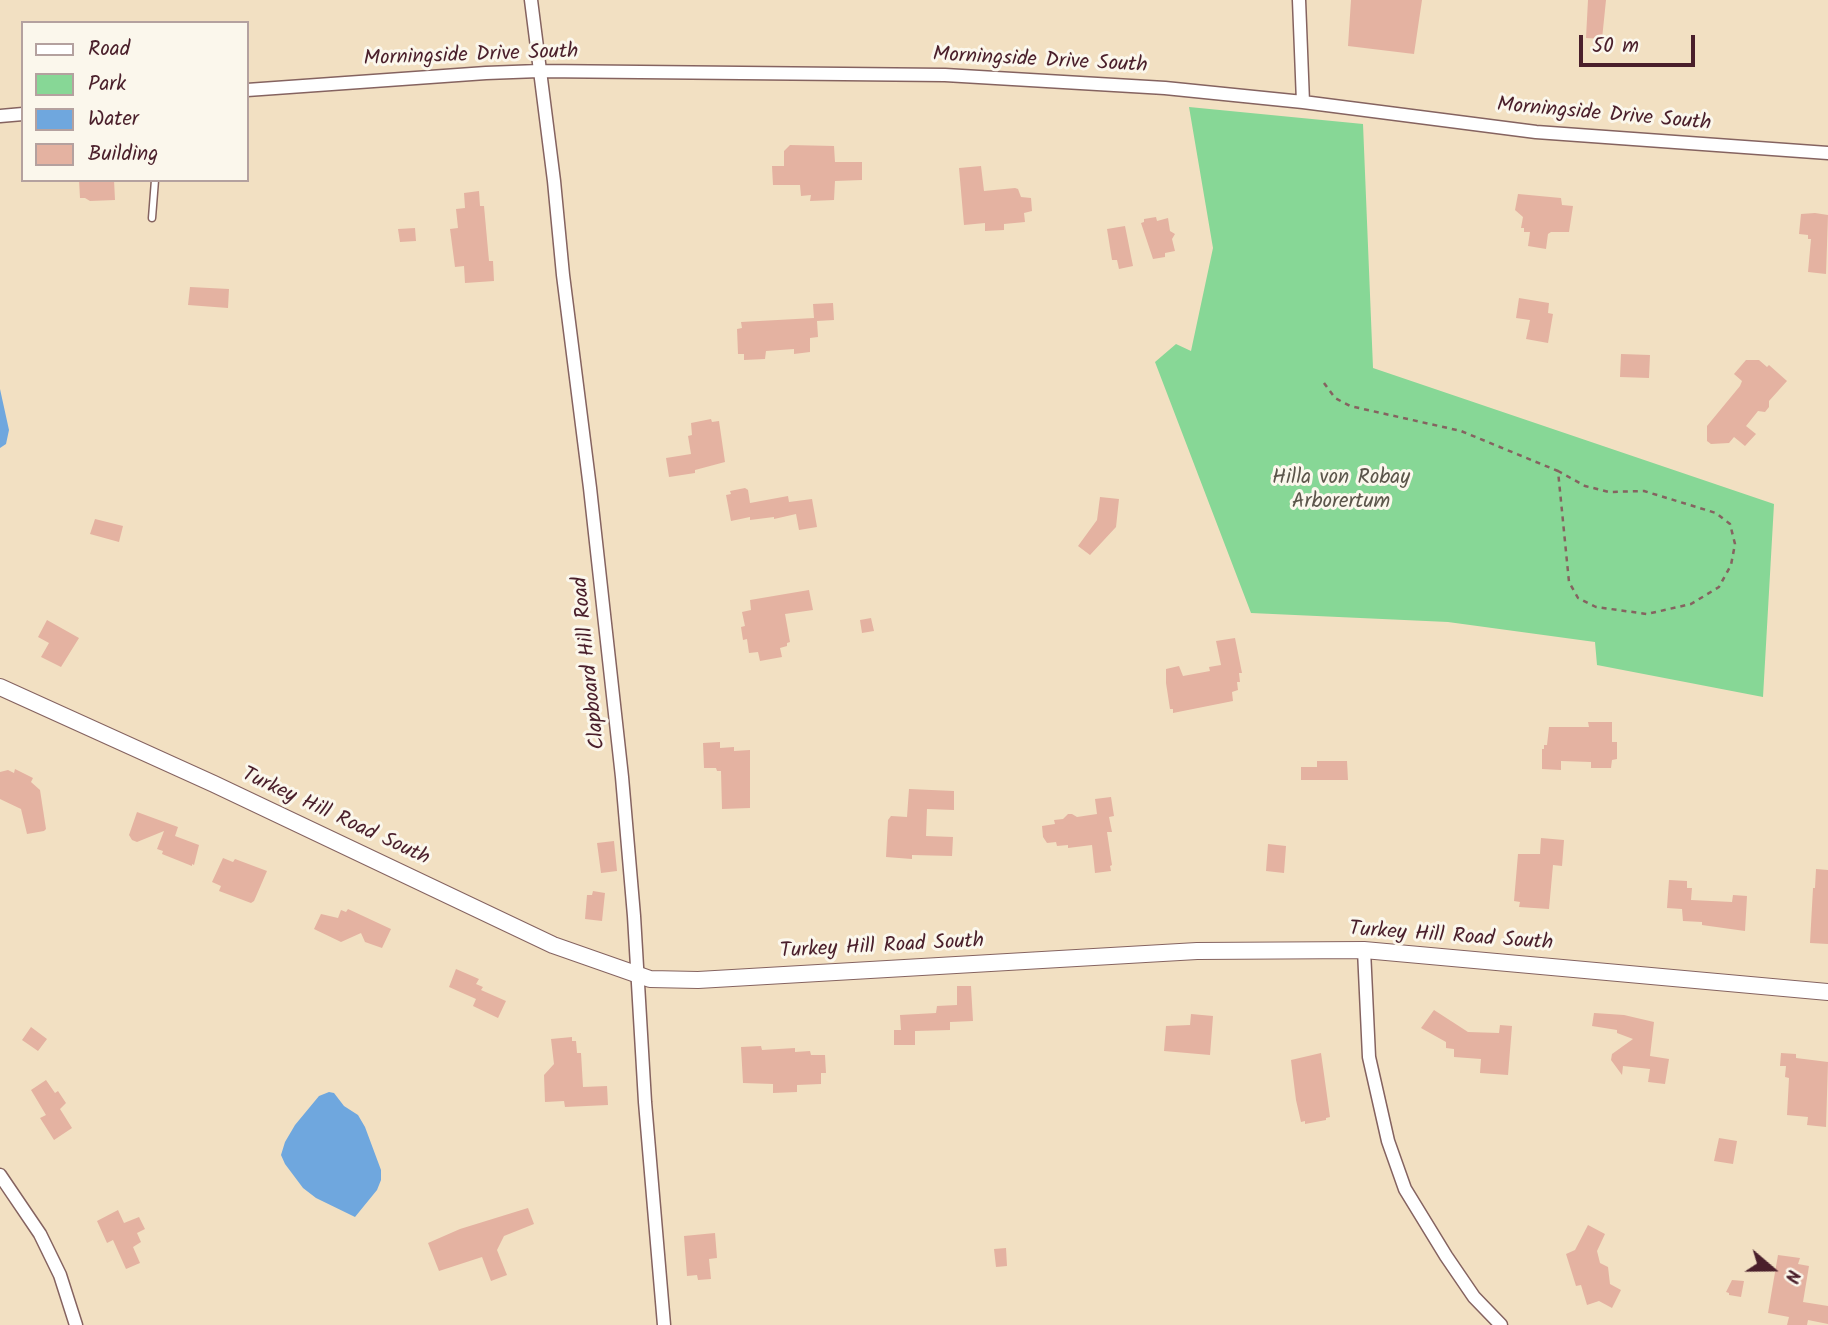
<!DOCTYPE html>
<style>
body{margin:0}
#map{position:relative;width:1828px;height:1325px;overflow:hidden;background:#f2e0c2;font-family:Kalam,sans-serif}
canvas{display:block}
.legend{position:absolute;left:21px;top:21px;width:228px;height:161px;box-sizing:border-box;background:#fbf7ec;border:2px solid #b4a19f;margin:0;padding:9px 12px;list-style:none;font-size:21px;color:#4a1f2b}
.legend li{display:flex;align-items:center;gap:14px;height:35px}
.legend b{width:35px;border:2px solid #b4a19f}
.north{position:absolute;left:1737px;top:1234px;width:70px;height:70px;-webkit-text-stroke:5px #fbf7ec;paint-order:stroke;rotate:110deg;font-size:19px;font-weight:700;line-height:28px;text-align:center;color:#4a1f2b}
.north::after{content:'';display:block;margin:auto;width:24px;height:32px;background:#4a1f2b;clip-path:polygon(50% 0,100% 100%,50% 72%,0 100%)}
.scale{position:absolute;left:1579px;top:35px;width:116px;height:32px;box-sizing:border-box;border:4px solid #4a1f2b;border-top:0;padding-left:9px;font-size:21px;line-height:24px;white-space:nowrap;color:#4a1f2b;-webkit-text-stroke:5px #fbf7ec;paint-order:stroke}
</style>
<div id="map">
<canvas width="1828" height="1325"></canvas>
<ul class="legend">
<li><b style="height:9px;background:#fff"></b>Road</li>
<li><b style="height:19px;background:#87d796"></b>Park</li>
<li><b style="height:19px;background:#6fa7de"></b>Water</li>
<li><b style="height:19px;background:#e4b2a1"></b>Building</li>
</ul>
<div class="north">N</div>
<div class="scale">50 m</div>
</div>
<script>
const ctx = document.querySelector('canvas').getContext('2d');
ctx.lineJoin = 'round';
function paint(path, color) { ctx.fillStyle = color; ctx.fill(path, 'evenodd'); }
const poly = rows => new Path2D(rows.map(r => 'M' + r).join(''));
function strokePath(path, color, width, dash) { ctx.strokeStyle = color; ctx.lineWidth = width; ctx.lineCap = dash ? 'butt' : 'round'; ctx.setLineDash(dash || []); ctx.stroke(path); }
function write(font, color, halo, rows, align = 'center') {
  ctx.font = font + ' Kalam,sans-serif'; ctx.lineWidth = 6; ctx.setLineDash([]); ctx.textBaseline = 'middle'; ctx.strokeStyle = halo; ctx.fillStyle = color; for (const [text, x, y, turn = 0] of rows) {
    ctx.save(); ctx.translate(x, y); ctx.rotate((+turn || 0) * Math.PI / 180); ctx.textAlign = isNaN(turn) ? turn : align; if (halo) ctx.strokeText(text, 0, 0); ctx.fillText(text, 0, 0); ctx.restore();
  }
}
const green = poly([
 [1189,107,1363,124,1373,368,1774,504,1763,697,1597,665,1595,642,1448,622,1251,613,1155,362,1176,344,1191,351,1213,248]
]);
const water = poly([
 [0,389,9,430,6,444,0,448],
 [329,1092,334,1093,344,1106,358,1115,365,1127,381,1170,381,1180,377,1190,355,1217,316,1198,303,1188,285,1164,281,1155,285,1142,295,1125,319,1096]
]);
const building = poly([
 [1351,0,1422,0,1414,54,1348,46],
 [1588,0,1606,0,1602,39,1586,38],
 [790,145,834,146,835,162,862,162,862,180,835,181,834,200,810,201,811,195,801,196,800,185,773,185,772,166,784,166,784,151],
 [981,166,984,191,1015,188,1018,189,1021,197,1031,198,1032,211,1024,213,1025,222,1004,224,1004,230,985,231,985,223,964,225,959,168],
 [79,180,114,180,115,200,90,201,85,198,80,198],
 [479,191,480,206,484,206,489,261,493,261,494,281,465,283,464,266,455,267,450,229,458,228,456,209,465,208,464,193],
 [1518,194,1561,198,1562,205,1573,206,1569,232,1551,232,1548,234,1546,249,1528,246,1530,232,1524,232,1524,228,1521,228,1523,217,1515,210],
 [1815,213,1828,215,1826,274,1808,272,1811,239,1808,239,1808,235,1799,234,1801,214],
 [1156,217,1157,221,1168,218,1170,231,1175,234,1172,239,1175,251,1165,253,1165,257,1153,259,1141,223,1144,222,1144,219],
 [1125,226,1133,266,1119,269,1117,260,1112,260,1107,229],
 [415,228,416,241,400,242,398,229],
 [190,287,229,289,228,308,188,305],
 [1519,298,1549,303,1548,313,1553,314,1548,343,1526,339,1530,320,1516,318],
 [833,303,834,320,817,321,818,337,810,338,810,352,794,354,794,349,766,351,765,359,744,360,744,354,738,354,737,329,742,328,741,322,814,318,813,304],
 [1621,354,1650,355,1649,378,1620,377],
 [1746,360,1759,360,1767,367,1769,365,1787,381,1769,401,1769,407,1765,412,1758,411,1746,426,1756,434,1745,446,1734,437,1729,443,1711,444,1707,441,1707,426,1740,386,1742,381,1734,374],
 [711,419,712,422,719,421,725,462,695,470,695,473,669,477,666,458,691,454,688,436,692,435,691,423],
 [745,488,748,490,750,503,788,496,789,502,812,499,817,527,799,530,796,514,774,519,774,517,750,520,750,517,731,521,726,495,731,494,730,491],
 [1100,497,1119,499,1116,527,1090,555,1078,546,1097,520],
 [95,519,123,526,119,542,90,534],
 [809,590,813,610,785,614,790,642,787,643,787,646,780,648,782,657,760,661,758,652,749,653,747,639,743,640,741,627,745,626,742,612,751,610,750,600],
 [871,618,874,631,862,633,860,620],
 [47,620,79,638,61,667,41,657,49,643,38,637],
 [1235,638,1242,673,1239,673,1240,682,1237,682,1238,690,1232,692,1233,701,1173,713,1173,709,1170,709,1166,683,1166,669,1179,666,1183,676,1210,671,1209,667,1221,665,1216,641],
 [1588,722,1612,722,1612,742,1617,742,1617,759,1612,760,1611,768,1591,768,1591,762,1561,761,1561,770,1542,769,1542,749,1544,749,1544,745,1547,745,1549,727,1589,727],
 [720,742,720,748,734,747,734,751,750,750,750,808,722,809,721,771,717,771,716,768,704,768,703,743],
 [1317,761,1347,761,1348,780,1301,780,1301,767,1317,767],
 [15,769,33,778,31,782,40,790,46,829,44,831,27,834,21,809,0,799,0,772,8,770,14,773],
 [909,789,954,791,954,810,927,809,926,836,953,837,952,856,912,855,912,859,886,857,888,820,891,816,907,817],
 [1111,797,1114,816,1109,817,1112,832,1107,832,1112,865,1110,866,1111,871,1095,873,1092,845,1068,848,1068,845,1057,846,1056,842,1047,843,1043,837,1042,826,1055,824,1054,820,1063,819,1068,814,1072,814,1077,817,1097,814,1095,799],
 [137,812,178,827,175,836,199,845,194,865,192,864,192,866,162,854,163,851,157,849,164,831,137,842,132,840,129,835],
 [1541,838,1564,840,1562,866,1553,865,1549,909,1519,907,1520,902,1514,901,1518,854,1540,854],
 [614,841,617,871,601,873,597,843],
 [1268,844,1286,846,1284,873,1266,871],
 [223,858,233,862,235,859,267,871,254,901,251,903,219,891,221,886,212,882],
 [1816,869,1828,870,1828,944,1810,943,1813,888,1815,888],
 [1669,880,1687,881,1687,888,1692,888,1691,900,1732,902,1733,895,1747,896,1745,931,1702,925,1702,922,1683,921,1682,909,1667,908],
 [593,891,605,893,602,921,585,919,587,895,592,895],
 [348,909,391,929,382,948,365,942,361,933,341,942,314,929,321,914,338,918,341,910,346,912],
 [456,969,479,979,476,984,483,987,481,990,506,1001,498,1018,473,1006,476,999,449,987],
 [957,986,971,986,973,1021,950,1022,950,1030,915,1031,915,1045,894,1045,894,1030,901,1030,900,1015,936,1013,937,1006,957,1005],
 [1434,1010,1468,1032,1499,1033,1500,1025,1512,1026,1508,1075,1480,1073,1481,1059,1454,1057,1454,1049,1446,1048,1446,1042,1421,1028],
 [1594,1013,1624,1015,1654,1022,1650,1056,1669,1059,1665,1084,1648,1082,1650,1069,1623,1066,1622,1075,1611,1060,1612,1054,1633,1039,1617,1033,1617,1030,1592,1026],
 [1191,1014,1213,1016,1210,1055,1164,1051,1166,1026,1190,1025],
 [31,1027,47,1039,38,1051,22,1040],
 [572,1037,572,1041,576,1041,577,1053,581,1053,583,1087,607,1086,608,1105,565,1107,564,1101,545,1102,544,1075,554,1064,551,1039],
 [761,1046,762,1050,795,1048,795,1052,810,1051,811,1055,825,1055,826,1073,821,1073,821,1084,797,1085,797,1092,773,1093,773,1084,743,1083,741,1047],
 [1321,1053,1330,1117,1326,1118,1326,1120,1305,1124,1305,1121,1301,1122,1296,1100,1291,1060],
 [1781,1053,1796,1054,1796,1058,1828,1062,1826,1127,1807,1125,1808,1117,1787,1115,1789,1078,1785,1077,1786,1066,1780,1066],
 [46,1080,55,1093,58,1091,66,1103,60,1109,72,1128,54,1140,40,1118,46,1115,31,1090],
 [1719,1138,1737,1141,1733,1164,1714,1161],
 [528,1208,534,1224,504,1236,497,1250,507,1275,491,1281,482,1257,439,1271,428,1243,460,1229],
 [118,1210,124,1223,139,1217,145,1229,137,1233,141,1242,133,1247,140,1263,126,1269,113,1240,107,1243,97,1221],
 [1588,1225,1605,1234,1597,1251,1600,1263,1608,1267,1610,1284,1621,1290,1612,1308,1599,1301,1587,1305,1581,1285,1576,1286,1566,1254,1575,1250],
 [715,1233,717,1258,709,1259,711,1279,698,1280,697,1275,687,1276,684,1236],
 [1006,1248,1007,1266,996,1267,994,1249],
 [1778,1255,1800,1258,1798,1264,1809,1266,1803,1302,1828,1306,1828,1324,1808,1320,1807,1325,1787,1325,1789,1317,1768,1313],
 [1732,1280,1744,1281,1741,1297,1729,1295,1729,1293,1726,1292]
]);
const path = poly([
 [1324,383,1335,398,1350,406,1461,431,1558,471,1569,582,1578,598,1596,607,1647,614,1691,604,1719,587,1731,565,1735,544,1730,524,1716,513,1644,491,1609,492,1585,486,1558,471]
]);
const service = poly([
 [152,218,155,180]
]);
const minor = poly([
 [531,0,554,181,563,275,590,488,622,777,634,916,645,1102,664,1325],
 [1299,0,1303,102],
 [247,90,486,73,539,71,945,75,1165,88,1303,102,1536,132,1828,153],
 [0,116,23,114],
 [1364,950,1369,1057,1388,1141,1405,1189,1446,1256,1474,1297,1501,1325],
 [0,1175,40,1234,60,1275,76,1325]
]);
const tertiary = poly([
 [0,687,214,784,553,945,650,979,698,980,1197,951,1364,950,1828,992]
]);
const streetNames = [
 ["Morningside Drive South",471,57,-2],
 ["Morningside Drive South",1040,62,3],
 ["Morningside Drive South",1604,116,5],
 ["Clapboard Hill Road",591,663,-96],
 ["Turkey Hill Road South",335,818,25],
 ["Turkey Hill Road South",1451,938,4],
 ["Turkey Hill Road South",882,948,-3]
];
const parkNames = [
 ["Hilla von Robay",1341,479],
 ["Arborertum",1341,503]
];
paint(green, '#87d796');
paint(water, '#6fa7de');
paint(building, '#e4b2a1');
strokePath(service, '#856360', 9);
strokePath(minor, '#856360', 15);
strokePath(tertiary, '#856360', 18);
strokePath(path, '#856360', 2.5, [5, 5]);
strokePath(service, '#fff', 6);
strokePath(minor, '#fff', 12);
strokePath(tertiary, '#fff', 16);
write('21px', '#4a1f2b', '#fbf7ec', streetNames);
write('21px', '#5c564b', '#fbf7ec', parkNames);
</script>
